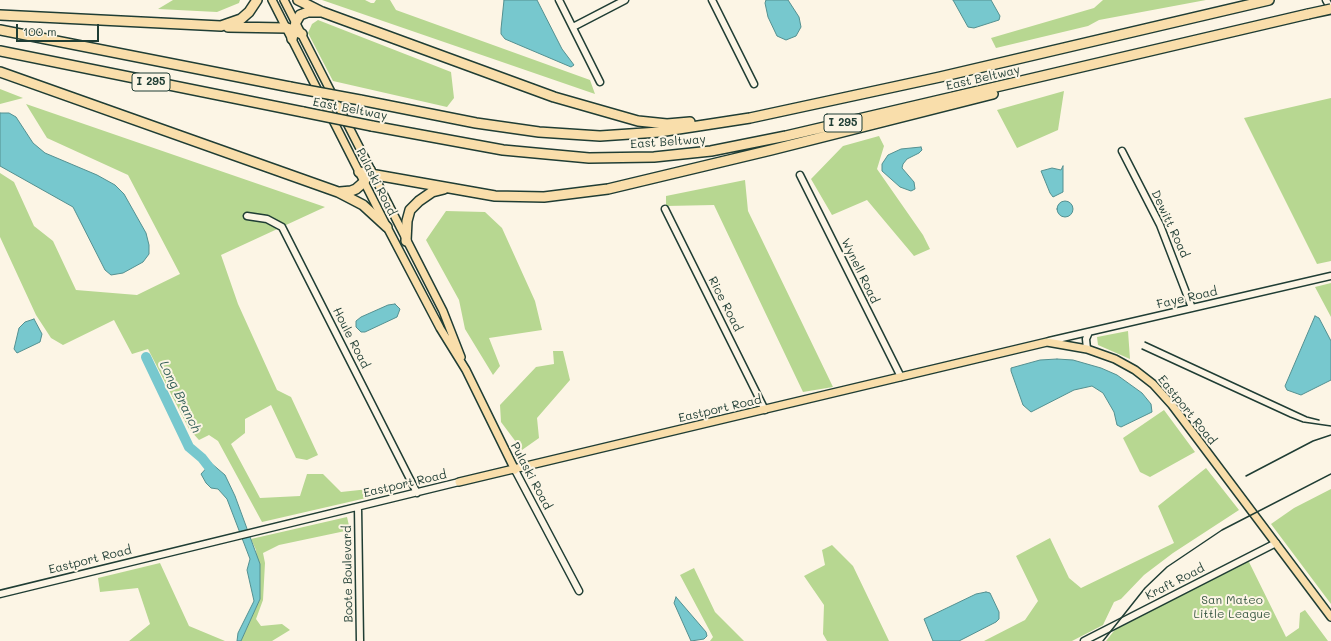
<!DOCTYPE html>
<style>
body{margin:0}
#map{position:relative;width:1331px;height:641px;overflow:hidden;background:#fcf5e5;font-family:Mali,sans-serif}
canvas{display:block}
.scale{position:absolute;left:16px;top:24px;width:83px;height:18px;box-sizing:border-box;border:2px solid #1f3d34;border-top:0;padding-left:5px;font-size:12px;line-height:14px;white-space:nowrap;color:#1f3d34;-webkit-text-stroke:3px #fcf5e5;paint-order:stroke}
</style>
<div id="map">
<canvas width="1331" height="641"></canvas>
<div class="scale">100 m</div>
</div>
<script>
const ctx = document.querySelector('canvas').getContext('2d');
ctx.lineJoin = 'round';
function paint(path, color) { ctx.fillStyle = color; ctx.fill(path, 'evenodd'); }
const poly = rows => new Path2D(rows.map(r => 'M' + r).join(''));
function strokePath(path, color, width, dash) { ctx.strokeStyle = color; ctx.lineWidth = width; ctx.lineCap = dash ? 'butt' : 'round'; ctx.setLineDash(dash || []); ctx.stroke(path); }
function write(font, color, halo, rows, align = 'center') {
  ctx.font = font + ' Mali,sans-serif'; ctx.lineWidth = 4; ctx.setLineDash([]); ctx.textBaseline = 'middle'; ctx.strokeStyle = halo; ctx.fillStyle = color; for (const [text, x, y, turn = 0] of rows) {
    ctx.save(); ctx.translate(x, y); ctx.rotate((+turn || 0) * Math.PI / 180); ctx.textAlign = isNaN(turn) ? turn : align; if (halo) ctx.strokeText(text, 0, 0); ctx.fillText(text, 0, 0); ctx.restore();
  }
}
const green = poly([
 [173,0,240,0,239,3,217,12,158,9],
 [322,0,365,0,371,3,374,3,376,0,390,0,396,10,590,80,595,94],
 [1103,0,1206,0,1099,20,1088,26,996,48,991,38,1094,8],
 [318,20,451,72,454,98,447,107,333,81,308,33,312,24],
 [0,89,23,98,0,104],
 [1064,91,1058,130,1017,148,997,110],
 [1331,98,1331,261,1317,264,1244,118],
 [26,104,325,207,221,255,238,304,277,390,291,397,318,455,307,460,296,458,271,405,245,419,245,433,231,444,260,498,300,496,307,474,323,474,341,492,369,489,388,493,262,522,218,441,209,435,199,440,189,429,148,349,132,354,114,320,63,345,51,338,36,315,0,237,0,173,14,182,34,226,53,241,76,290,137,295,180,274,128,175,47,138],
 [879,136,884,146,877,169,923,235,930,249,914,256,867,200,832,215,811,179,843,146],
 [745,180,748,211,833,387,803,392,714,205,666,206,666,196],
 [446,211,485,212,502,228,535,301,542,330,489,338,500,366,493,375,465,329,459,300,426,240],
 [1331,283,1331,317,1315,287],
 [1128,331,1130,359,1098,345,1097,337],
 [553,351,563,351,570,380,537,418,539,438,522,450,501,422,500,405,536,367,554,364],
 [1164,410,1195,452,1150,477,1140,472,1123,438],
 [1206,468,1239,510,1173,553,1144,575,1121,599,1114,602,1103,625,1072,641,984,641,1025,620,1038,601,1016,556,1050,538,1069,578,1081,588,1174,543,1158,506],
 [1331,489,1331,604,1271,524,1294,508],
 [347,517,350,530,279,545,263,553,265,563,263,600,256,619,261,626,282,624,290,630,272,641,241,641,260,599,256,550,251,539],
 [832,545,853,566,889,641,827,641,823,634,824,605,804,576,825,565,822,550],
 [1248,560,1286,637,1299,628,1300,613,1305,610,1328,641,1106,641,1117,627],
 [160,563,189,626,225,641,129,641,150,624,138,588,100,592,98,578],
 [694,568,715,612,744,641,710,641,713,637,680,575]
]);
const water = poly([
 [504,0,537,0,562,49,574,65,571,67,505,39,501,34,501,29,504,0],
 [766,0,788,0,799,17,801,27,796,36,786,40,777,36,768,17,765,3,766,0],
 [953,0,991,0,1000,16,999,20,974,28,968,27,953,0],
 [0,113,9,113,16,117,33,143,45,153,97,175,115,185,124,194,146,233,149,245,149,254,143,262,123,273,111,275,105,270,73,207,0,166,0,113],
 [921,147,922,150,919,153,907,159,903,164,902,168,914,182,915,189,911,191,900,187,882,171,882,164,888,155,901,149,921,147],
 [1063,166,1063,192,1053,197,1050,193,1041,171,1052,168,1061,170,1063,166],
 '1057 209a8 8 0 1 1 16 0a8 8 0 1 1-16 0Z',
 [395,304,400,309,397,317,365,332,361,332,356,327,356,321,361,317,388,305,395,304],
 [1315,316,1319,318,1331,341,1331,380,1301,395,1287,390,1285,386,1315,316],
 [34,319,42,334,40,342,17,353,14,349,19,328,25,322,34,319],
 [1057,359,1073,360,1101,368,1117,375,1142,393,1151,404,1152,412,1121,427,1117,425,1114,412,1103,393,1092,386,1074,390,1031,412,1023,405,1011,371,1011,368,1040,360,1057,359],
 [211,463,225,475,235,496,260,564,260,599,241,641,237,641,238,633,254,601,247,570,250,559,227,499,218,489,211,488,206,483,201,474,211,463],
 [986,592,990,593,999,612,999,619,996,622,959,641,933,641,924,619,976,594,986,592],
 [676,597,706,632,707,636,704,639,691,641,674,603,676,597]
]);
const river = poly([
 [146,357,189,447,202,458,216,476]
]);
const minor = poly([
 [559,0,600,82],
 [712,0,754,84],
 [1326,0,1331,9],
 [573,27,625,0],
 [1122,151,1160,225,1192,308],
 [800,175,901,377],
 [665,209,765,410],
 [247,216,267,219,282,227,417,493],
 [1049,341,1331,276],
 [1087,349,1086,339,1089,332],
 [515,470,579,591],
 [358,507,360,641],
 [0,594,459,482],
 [1084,641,1276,543]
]);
const major = poly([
 [272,0,387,227,440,328,466,370,515,470],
 [284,0,443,311,461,357],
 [459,482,1047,342,1087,349,1115,359,1135,370,1153,384,1172,405,1331,617]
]);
const highway = poly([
 [298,0,322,12,554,97,638,121,667,124,690,122],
 [0,15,221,26,241,19,249,12,257,0],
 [228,27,287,28,302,34],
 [0,30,290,87],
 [292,39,296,22,300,15,308,12,319,12],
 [0,51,303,112],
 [0,72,338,192,363,205,387,227],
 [360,100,476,123,539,132,600,136,659,132,750,118,940,77,1269,0],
 [372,126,503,150,589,158,654,157,711,151,786,136,1308,14],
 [359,172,495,196,544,197,608,189,771,150,993,94],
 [340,192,351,191,356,189,364,182,370,170],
 [406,241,407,221,410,210,419,201,432,192,444,189]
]);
const rail = poly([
 [1145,342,1307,417,1319,420],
 [1142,349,1290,417,1303,422,1331,426],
 [1246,476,1313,441,1331,435],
 [1103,641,1145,588,1167,567,1222,530,1331,474]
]);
const highwayBridge = poly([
 [1308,14,1331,9],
 [290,87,360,100],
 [303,112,372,126]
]);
const shields = [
 [151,82,38],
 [843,123,38]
];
const shieldNames = [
 ["I 295",151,82],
 ["I 295",843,123]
];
const streetNames = [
 ["East Beltway",983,78,-13],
 ["East Beltway",350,109,11],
 ["East Beltway",668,142,-4],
 ["Pulaski Road",376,182,63],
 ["Dewitt Road",1170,224,65],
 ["Wynell Road",860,271,64],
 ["Faye Road",1187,298,-13],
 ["Rice Road",725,304,63],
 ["Houle Road",351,338,63],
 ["Eastport Road",720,409,-13],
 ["Eastport Road",1187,410,51],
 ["Pulaski Road",531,476,62],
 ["Eastport Road",405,484,-13],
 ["Eastport Road",90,560,-14],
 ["Boote Boulevard",348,574,-91],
 ["Kraft Road",1175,582,-27]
];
const parkNames = [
 ["San Mateo",1232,600],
 ["Little League",1232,614]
];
const waterNames = [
 ["Long Branch",180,397,64]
];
paint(green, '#b7d791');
paint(water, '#77c8ce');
strokePath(water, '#549090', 1);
strokePath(river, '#77c8ce', 10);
strokePath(minor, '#1f3d34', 9);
strokePath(major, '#1f3d34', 10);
strokePath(highway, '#1f3d34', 12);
strokePath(minor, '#fcf5e5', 6);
strokePath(major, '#f9deab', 7);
strokePath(highway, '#f9deab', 9);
strokePath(rail, '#1f3d34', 1.5);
strokePath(highwayBridge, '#1f3d34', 12, []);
strokePath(highwayBridge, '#f9deab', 9);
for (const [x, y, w] of shields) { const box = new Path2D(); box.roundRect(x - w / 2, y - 9, w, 18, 3); ctx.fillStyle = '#fcf5e5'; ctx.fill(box); strokePath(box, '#1f3d34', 1); }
write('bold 11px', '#1f3d34', null, shieldNames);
write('12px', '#1f3d34', '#fcf5e5', streetNames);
write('12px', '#3d5c47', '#fcf5e5', parkNames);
write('italic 13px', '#35605a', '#fcf5e5', waterNames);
</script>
